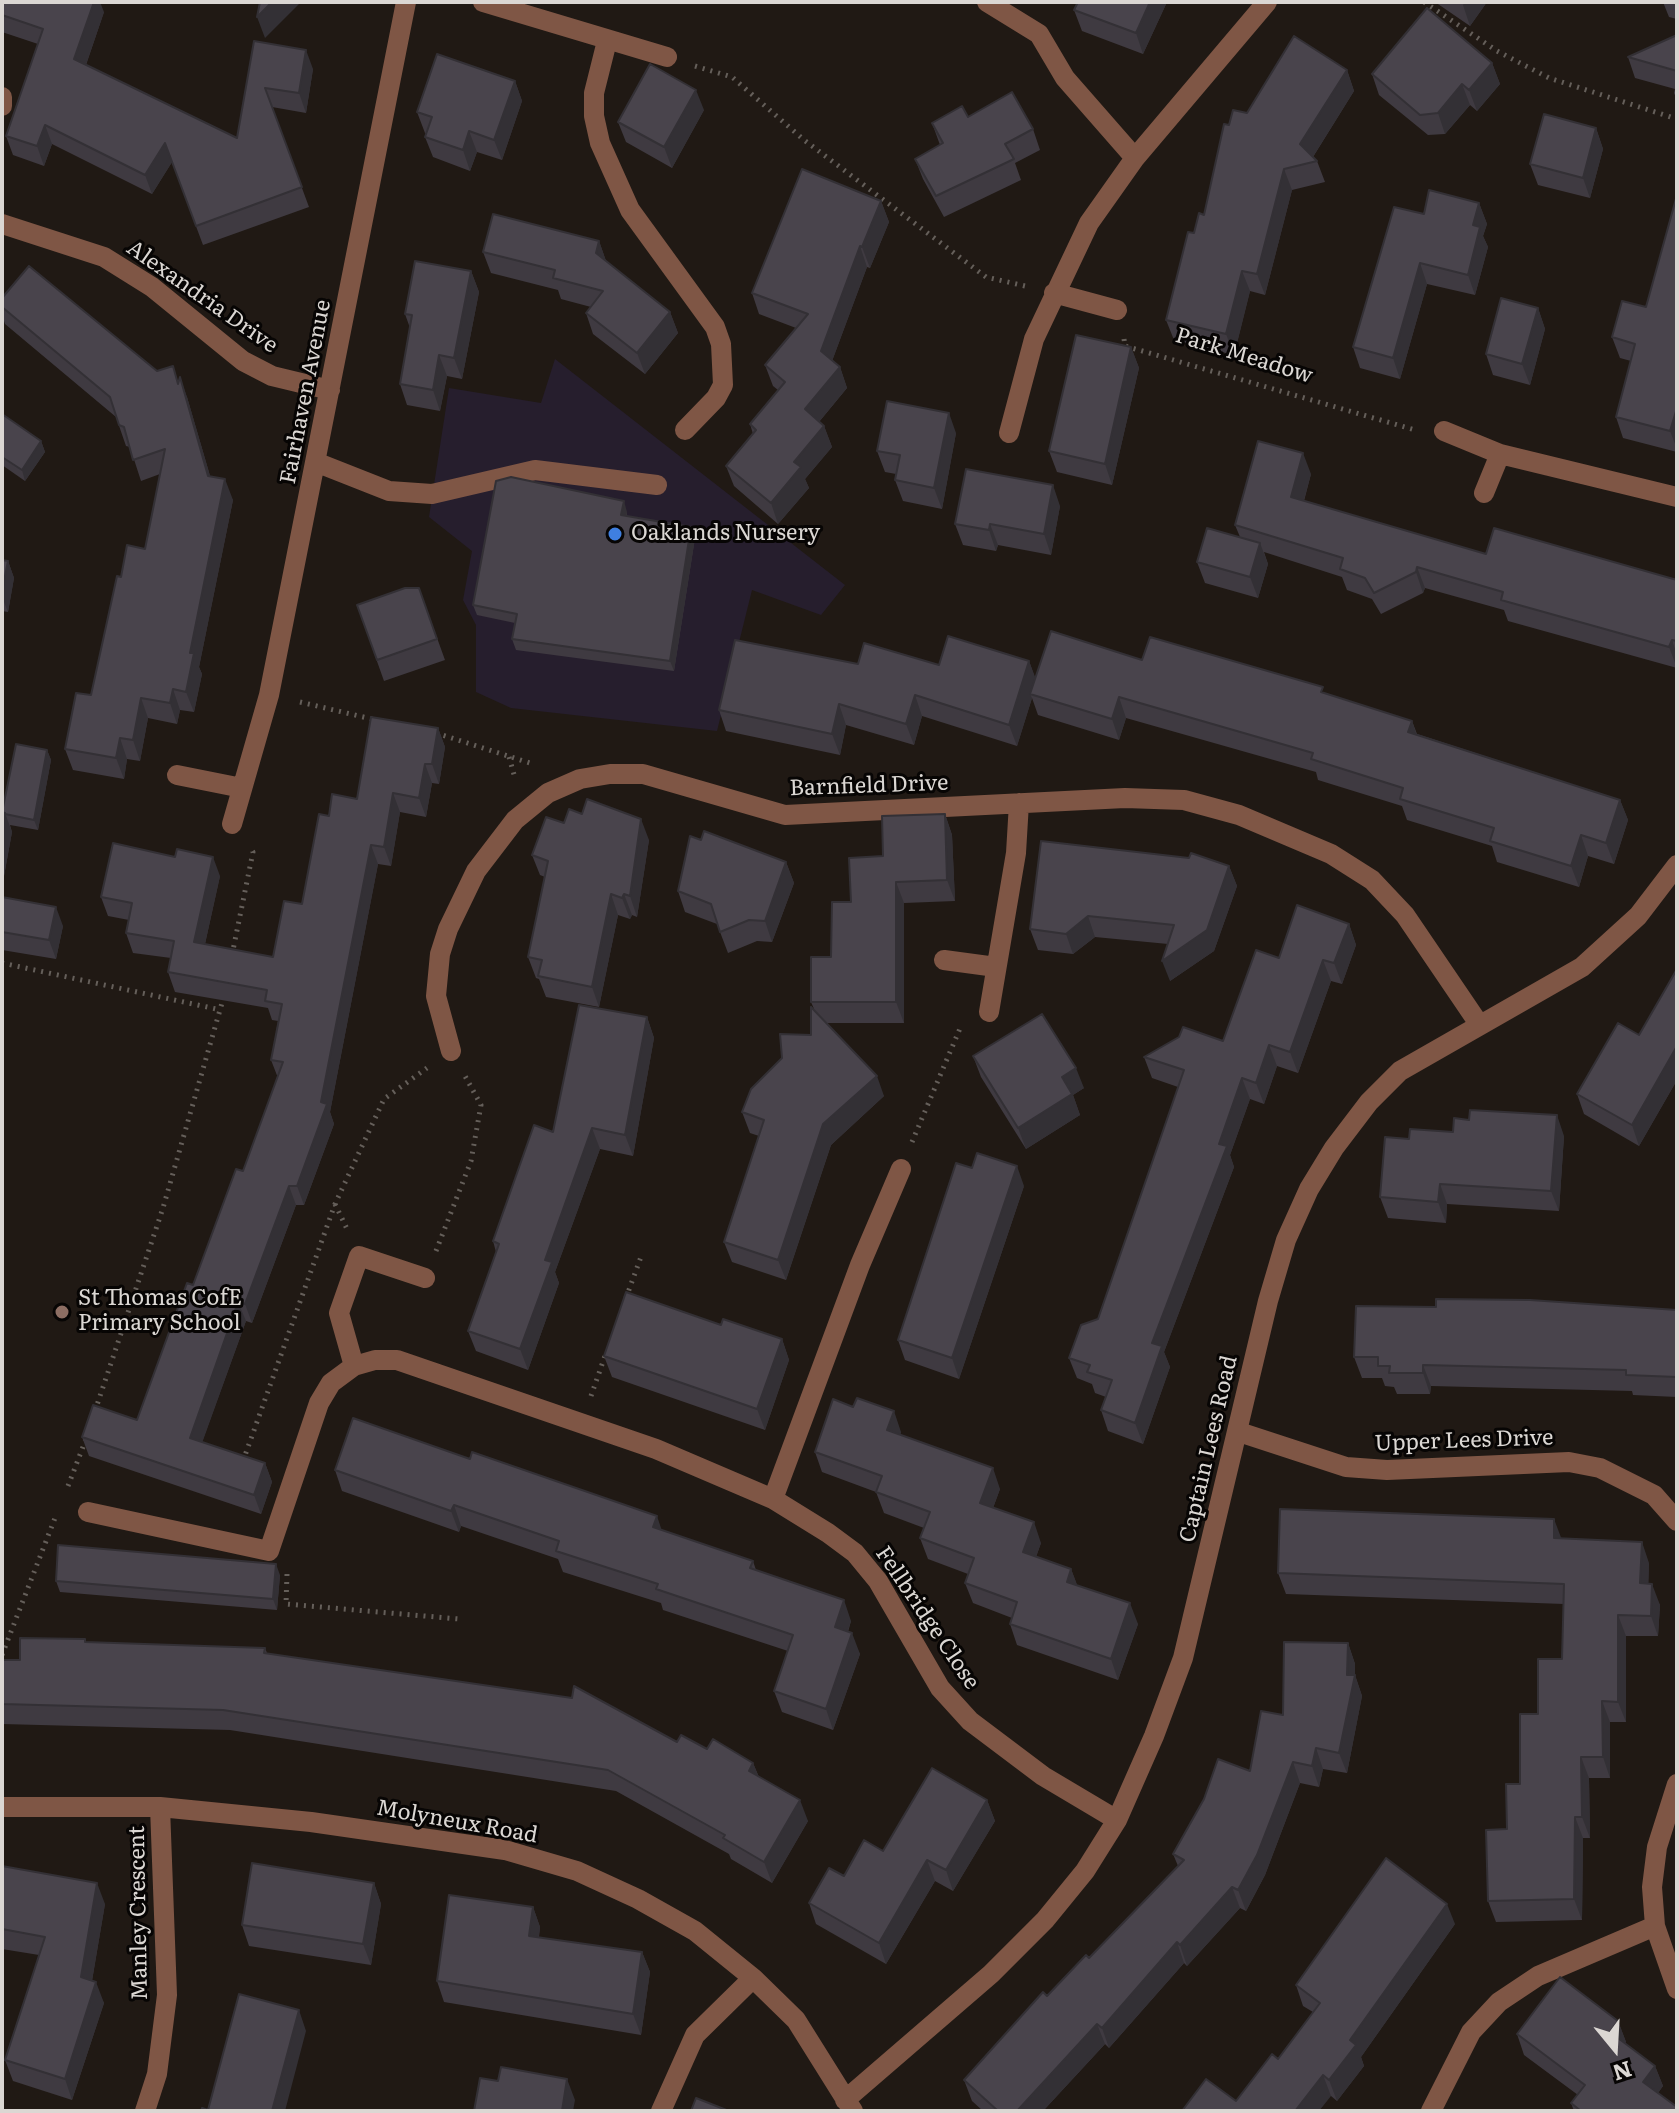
<!DOCTYPE html>
<style>
body{margin:0}
#map{position:relative;width:1679px;height:2113px;overflow:hidden;background:#201914;font-family:Literata,serif}
canvas{display:block}
.frame{position:absolute;inset:0;border:4px solid #dbd7d3;pointer-events:none}
.north{position:absolute;left:1575px;top:2009px;width:80px;height:80px;-webkit-text-stroke:6px #070504;paint-order:stroke;rotate:162deg;font-size:22px;font-weight:700;line-height:32px;text-align:center;color:#dbd7d3}
.north::after{content:'';display:block;margin:auto;width:28px;height:36px;background:#dbd7d3;clip-path:polygon(50% 0,100% 100%,50% 72%,0 100%)}
</style>
<div id="map">
<canvas width="1679" height="2113"></canvas>
<div class="frame"></div>
<div class="north">N</div>
</div>
<script>
const ctx = document.querySelector('canvas').getContext('2d');
ctx.lineJoin = 'round';
function paint(path, color) { ctx.fillStyle = color; ctx.fill(path, 'evenodd'); }
const poly = rows => new Path2D(rows.map(r => 'M' + r).join(''));
function strokePath(path, color, width, dash) { ctx.strokeStyle = color; ctx.lineWidth = width; ctx.lineCap = dash ? 'butt' : 'round'; ctx.setLineDash(dash || []); ctx.stroke(path); }
function write(font, color, halo, rows, align = 'center') {
  ctx.font = font + ' Literata,serif'; ctx.lineWidth = 6; ctx.setLineDash([]); ctx.textBaseline = 'middle'; ctx.strokeStyle = halo; ctx.fillStyle = color; for (const [text, x, y, turn = 0] of rows) {
    ctx.save(); ctx.translate(x, y); ctx.rotate((+turn || 0) * Math.PI / 180); ctx.textAlign = isNaN(turn) ? turn : align; if (halo) ctx.strokeText(text, 0, 0); ctx.fillText(text, 0, 0); ctx.restore();
  }
}
const commercial = poly([
 [555,359,845,585,821,615,752,590,717,731,511,708,476,692,476,625,463,600,472,551,429,517,449,388,541,403]
]);
const path = poly([
 [1424,2,1497,51,1549,78,1677,119],
 [695,66,732,77,804,140,986,277,1025,286],
 [1124,339,1125,346,1415,430],
 [300,702,376,720],
 [436,733,533,764],
 [509,757,515,778],
 [232,955,253,852,250,848],
 [2,963,221,1010],
 [912,1142,961,1026],
 [335,1204,347,1229],
 [436,1251,471,1161,481,1105,465,1076],
 [626,1298,642,1254],
 [591,1396,606,1353],
 [95,1411,163,1208,224,996],
 [243,1461,335,1204,384,1099,427,1068],
 [68,1486,86,1439],
 [287,1574,286,1604,459,1619],
 [2,1655,55,1518]
]);
const minor = poly([
 [483,2,667,57],
 [987,2,1039,34,1065,78,1135,158],
 [607,41,594,93,594,116,600,143,630,210,715,327,721,344,723,385,716,398,685,430],
 [2,97,2,106],
 [2,224,104,257,152,287,243,361,272,376,330,390],
 [1054,293,1117,310],
 [1444,431,1500,454,1677,497],
 [1009,433,1034,339,1089,223,1135,158,1267,2],
 [318,463,389,491,432,494,535,470,657,485],
 [1484,493,1500,454],
 [177,775,242,788],
 [232,824,269,695,406,2],
 [944,960,996,967],
 [989,1012,1016,853,1019,803],
 [451,1051,436,996,440,954,448,929,476,871,515,820,548,793,580,779,610,774,643,774,785,815,1125,798,1184,800,1239,815,1331,854,1372,880,1405,915,1479,1024],
 [354,1366,339,1313,359,1256,425,1278],
 [1239,1432,1346,1467,1387,1470,1569,1462,1600,1468,1654,1495,1677,1521],
 [773,1499,860,1265,901,1169],
 [88,1512,269,1551,319,1403,331,1383,354,1366,375,1360,397,1360,656,1449,773,1499,828,1533,855,1553,878,1581,940,1688,970,1721,1043,1776,1117,1820],
 [1677,1784,1657,1847,1652,1887,1655,1926,1677,1989],
 [2,1807,160,1807,311,1822,505,1850,577,1871,638,1899,695,1931,753,1978,796,2020,853,2111],
 [845,2100,991,1974,1045,1920,1085,1871,1117,1820,1154,1736,1183,1658,1268,1301,1286,1240,1309,1189,1334,1148,1369,1102,1400,1071,1582,967,1638,916,1677,865],
 [145,2111,157,2074,167,1995,160,1807],
 [661,2111,695,2035,753,1978],
 [1431,2111,1471,2032,1499,2002,1538,1976,1655,1926]
]);
const wall = poly([
 [2,2,104,12,86,65,237,138,254,41,313,69,306,113,272,107,309,207,203,245,172,162,152,194,52,144,44,166,13,155,6,136,38,44,2,32],
 [1167,2,1143,54,1082,31,1074,10],
 [1435,2,1487,2,1470,26],
 [1663,2,1677,2,1677,19,1669,17],
 [1677,35,1677,100,1674,93,1675,89,1635,78,1628,57],
 [1492,63,1500,84,1477,111,1470,105,1445,134,1428,135,1379,95,1372,74],
 [1347,70,1354,91,1313,157,1317,161,1325,182,1292,190,1265,295,1250,291,1234,355,1174,340,1166,320,1194,233,1204,215,1229,125,1247,113],
 [515,81,522,101,502,160,477,152,470,171,433,157,425,137,426,134,425,133,417,112],
 [704,110,672,168,626,142,618,122],
 [968,117,1033,129,1040,150,1015,163,1021,180,944,217,923,179,915,159,940,145,932,123],
 [1596,128,1603,149,1590,198,1538,185,1530,164],
 [1677,195,1677,452,1623,438,1616,417,1631,361,1620,358,1612,337,1646,307],
 [881,201,889,222,870,268,867,267,832,361,840,367,847,388,819,422,824,426,832,447,805,479,809,488,778,524,734,486,726,466,753,434,750,424,778,390,773,386,765,365,796,328,759,314,752,293],
 [1479,203,1487,224,1483,236,1488,247,1475,295,1427,284,1400,379,1360,368,1353,347,1424,214],
 [599,241,606,261,670,312,678,333,645,374,593,334,586,313,591,307,561,299,558,290,491,273,483,252],
 [471,271,479,292,462,379,447,376,440,411,407,405,400,384,410,328,405,314],
 [2,298,178,382,187,397,210,476,233,500,199,667,202,674,194,712,180,710,177,724,148,718,140,761,127,759,124,779,73,770,65,749,91,695,121,577,145,549,160,474,141,481,130,447,126,446,116,417,5,324,2,315],
 [1538,308,1545,329,1530,385,1493,375,1486,354],
 [1131,347,1139,368,1112,485,1057,472,1049,451],
 [2,414,41,441,45,452,25,481,2,465],
 [956,433,942,509,903,501,895,480,896,474,885,472,877,451],
 [1311,474,1304,501,1486,554,1677,580,1677,668,1508,621,1504,610,1425,588,1423,593,1381,614,1372,599,1347,590,1342,577,1264,552,1268,564,1258,598,1205,583,1197,562,1240,537,1235,525],
 [1060,506,1051,555,998,545,996,551,963,545,955,524],
 [627,512,627,516,691,527,695,538,674,671,516,650,512,639,515,623,477,615,473,605],
 [2,560,8,561,14,578,8,612,2,611],
 [419,588,445,660,384,681,357,605],
 [1142,660,1325,694,1412,721,1417,734,1620,800,1628,820,1614,864,1588,856,1579,887,1497,862,1492,846,1407,820,1402,806,1318,780,1316,772,1126,718,1119,740,1038,715,1032,698,1017,746,922,716,914,745,846,725,840,755,726,731,719,710,858,664,939,665,1029,661,1035,678],
 [438,728,445,747,439,784,432,783,426,817,400,812,391,866,378,864,330,1112,334,1124,304,1205,296,1205,252,1323,246,1321,202,1442,265,1463,272,1482,261,1514,89,1456,82,1437,137,1420,243,1171,278,1078,271,1060,278,1021,272,1020,268,1008,175,992,168,972,171,958,133,953,126,933,129,920,108,916,101,897,220,876,205,944,273,957,302,904,329,816,357,799],
 [47,750,51,760,38,830,10,825,12,832,2,887,2,808],
 [945,814,952,835,955,901,904,903,904,1023,827,1023,884,1096,831,1145,786,1280,732,1262,724,1242,759,1136,750,1133,742,1112,811,1035,814,1009,811,1002,831,957,851,902,883,856],
 [564,823,649,840,637,917,632,915,630,919,618,915,599,1007,546,997,539,979,536,978,528,957,545,877,540,875,532,855],
 [701,840,786,862,794,883,772,942,757,941,728,953,717,924,685,912,678,891],
 [1229,866,1237,886,1214,951,1170,981,1168,944,1095,937,1073,954,1038,950,1030,929],
 [2,898,63,926,56,959,2,950],
 [1349,924,1356,945,1342,984,1331,981,1298,1073,1277,1066,1264,1104,1250,1099,1230,1155,1234,1167,1164,1352,1170,1367,1143,1444,1108,1431,1101,1410,1106,1397,1095,1393,1092,1384,1077,1378,1069,1358,1098,1319,1178,1087,1152,1078,1144,1057,1223,1041,1279,958],
 [1677,969,1677,1080,1639,1146,1584,1114,1577,1094,1639,1035],
 [647,1017,654,1038,633,1156,600,1149,555,1272,559,1283,528,1370,476,1351,468,1331,496,1252,493,1241,553,1132],
 [973,1056,1084,1088,1073,1095,1080,1115,1026,1149,981,1077],
 [1453,1132,1564,1136,1559,1211,1447,1204,1446,1223,1388,1218,1380,1197,1409,1139],
 [1024,1186,959,1379,905,1360,898,1340],
 [1436,1307,1677,1310,1677,1397,1633,1395,1632,1391,1431,1386,1430,1394,1397,1394,1394,1387,1385,1386,1382,1378,1362,1378,1354,1357],
 [721,1325,782,1339,789,1360,765,1430,612,1377,604,1356],
 [853,1407,901,1432,900,1435,1000,1489,993,1508,1041,1543,1036,1557,1071,1569,1077,1585,1138,1624,1118,1680,1017,1645,1010,1624,1012,1618,973,1603,965,1583,968,1574,928,1559,920,1538,924,1528,884,1513,876,1492,822,1472,815,1452],
 [335,1470,662,1530,753,1561,756,1570,851,1621,848,1632,860,1654,833,1730,782,1712,774,1691,788,1651,663,1610,661,1603,563,1572,558,1559,461,1526,459,1532,342,1491],
 [1561,1539,1649,1563,1648,1584,1660,1605,1658,1636,1626,1636,1626,1722,1610,1722,1610,1778,1589,1778,1590,1838,1583,1838,1582,1920,1496,1922,1488,1901,1538,1714,1562,1659,1564,1604,1286,1594,1278,1573],
 [280,1575,277,1610,60,1592,56,1581],
 [86,1642,265,1648,267,1653,707,1749,753,1763,759,1777,808,1821,772,1883,731,1859,729,1854,616,1791,230,1730,2,1724,2,1660,20,1660],
 [1348,1643,1355,1664,1355,1675,1362,1696,1347,1773,1323,1769,1319,1787,1300,1783,1265,1875,1246,1911,1240,1908,1187,1966,1184,1963,1109,2048,1105,2044,1043,2111,983,2111,972,2101,964,2080,1047,1996,1089,1958,1178,1866,1173,1854,1250,1771,1283,1715],
 [987,1800,995,1821,953,1891,935,1881,886,1964,816,1924,809,1903,844,1876,883,1851],
 [2,1866,105,1904,92,1981,104,2003,72,2100,13,2081,5,2060,39,1955,2,1949],
 [374,1883,381,1904,371,1965,249,1946,242,1925],
 [533,1907,540,1927,539,1937,642,1952,650,1972,641,2035,444,2002,437,1981],
 [1455,1924,1361,2057,1364,2066,1337,2101,1331,2096,1236,2101,1278,2059,1313,2012,1303,2006,1296,1985],
 [1618,2021,1626,2042,1625,2043,1655,2066,1663,2086,1658,2093,1677,2111,1574,2111,1571,2103,1578,2095,1524,2055,1517,2034]
]);
const shadedWall = poly([
 [94,2,100,2,104,12,81,79,74,59],
 [272,2,301,2,265,38,257,17],
 [1150,2,1167,2,1143,54,1136,33],
 [1465,2,1487,2,1470,26,1463,5],
 [306,50,313,69,306,113,299,93],
 [1492,63,1500,84,1477,111,1469,90],
 [1347,70,1354,91,1309,163,1300,144],
 [515,81,522,101,502,160,494,140],
 [1462,84,1470,105,1445,134,1438,113],
 [696,90,704,110,672,168,664,147],
 [45,125,52,144,44,166,37,146],
 [1596,128,1603,149,1590,198,1583,178],
 [469,131,477,152,470,171,463,150],
 [165,143,172,162,152,194,145,175],
 [1284,169,1292,190,1265,295,1257,274],
 [881,201,889,222,870,268,862,247],
 [1479,203,1487,224,1483,236,1488,247,1475,295,1468,275,1473,225],
 [599,241,606,261,596,253],
 [860,246,867,267,828,372,821,351],
 [1420,263,1427,284,1400,379,1393,358],
 [471,271,479,292,462,379,454,358],
 [1242,271,1250,291,1234,355,1226,334],
 [1538,308,1545,329,1530,385,1522,364],
 [670,312,678,333,645,374,637,353],
 [1131,347,1139,368,1112,485,1105,464],
 [439,355,447,376,440,411,433,390],
 [840,367,847,388,813,429,805,409],
 [180,377,187,397,216,496,208,476],
 [1677,408,1677,449,1670,431],
 [949,413,956,433,942,509,934,488],
 [824,426,832,447,805,479,809,488,778,524,771,503,794,462],
 [41,441,45,452,25,481,22,470],
 [1303,453,1311,474,1299,518,1291,497],
 [225,479,233,500,199,667,202,674,194,712,186,692,190,653],
 [1053,485,1060,506,1051,555,1044,534],
 [624,501,627,512,625,525,621,515],
 [990,524,998,545,996,551,989,530],
 [691,527,695,538,674,671,670,661],
 [1260,543,1268,564,1258,598,1250,577],
 [8,561,14,578,8,612,2,597,2,591],
 [1417,567,1425,588,1423,593,1416,572],
 [1672,640,1677,655,1677,668,1669,647],
 [1029,661,1037,682,1030,694,1032,698,1017,746,1009,725],
 [173,689,180,710,177,724,170,703],
 [915,695,922,716,914,745,906,724],
 [1119,697,1126,718,1119,740,1112,719],
 [141,698,148,718,140,761,133,740],
 [839,704,846,725,840,755,832,734],
 [1412,721,1419,742,1408,732],
 [438,728,445,747,439,784,432,764],
 [120,738,127,759,124,779,116,758],
 [47,750,51,760,38,830,34,820],
 [425,764,432,783,426,817,419,798],
 [393,793,400,812,391,866,384,847],
 [1620,800,1628,820,1614,864,1606,843],
 [5,813,12,832,2,887,2,830],
 [945,814,952,835,955,901,947,880],
 [641,819,649,840,637,917,630,896],
 [1581,835,1588,856,1579,887,1571,866],
 [371,845,378,864,330,1112,334,1124,304,1205,297,1186,321,1102],
 [213,857,220,876,201,962,194,942],
 [786,862,794,883,772,942,765,921],
 [1229,866,1237,886,1214,951,1170,981,1162,961],
 [896,882,904,903,904,1023,896,1002],
 [611,894,618,915,599,1007,592,987],
 [624,894,632,915,630,919,622,898],
 [56,907,63,926,56,959,49,940],
 [1088,916,1095,937,1073,954,1066,934],
 [1349,924,1356,945,1342,984,1334,963],
 [1323,960,1331,981,1298,1073,1290,1052],
 [647,1017,654,1038,633,1156,625,1135],
 [1269,1045,1277,1066,1264,1104,1256,1083],
 [1677,1046,1677,1080,1639,1146,1632,1125],
 [1076,1068,1084,1088,1073,1095,1080,1115,1026,1149,1018,1128,1062,1077],
 [877,1076,884,1096,831,1145,786,1280,778,1260,823,1124],
 [1242,1078,1250,1099,1230,1155,1234,1167,1164,1352,1170,1367,1143,1444,1135,1423,1152,1343],
 [1557,1115,1564,1136,1559,1211,1551,1191],
 [592,1128,600,1149,555,1272,559,1283,528,1370,520,1349,545,1260],
 [1017,1166,1024,1186,959,1379,952,1358],
 [1440,1184,1447,1204,1446,1223,1438,1202],
 [289,1186,296,1205,252,1323,245,1304],
 [238,1302,246,1321,197,1457,190,1438],
 [782,1339,789,1360,765,1430,757,1409],
 [1423,1365,1431,1386,1430,1394,1423,1373],
 [894,1411,901,1432,895,1451,887,1430],
 [265,1463,272,1482,261,1514,254,1495],
 [993,1468,1000,1489,987,1524,980,1503],
 [454,1505,461,1526,459,1532,451,1511],
 [657,1516,664,1537,653,1527],
 [1554,1519,1562,1540,1554,1538],
 [1034,1522,1041,1543,1030,1573,1023,1552],
 [1642,1542,1649,1563,1648,1604,1640,1583],
 [276,1564,280,1575,277,1610,273,1599],
 [1071,1569,1079,1590,1067,1582],
 [1652,1584,1660,1605,1658,1636,1651,1616],
 [844,1600,851,1621,842,1648,835,1627],
 [1130,1603,1138,1624,1118,1680,1111,1659],
 [1618,1615,1626,1636,1626,1722,1618,1702],
 [852,1633,860,1654,833,1730,826,1709],
 [1348,1643,1355,1664,1355,1675,1362,1696,1347,1773,1339,1753,1347,1675],
 [1602,1701,1610,1722,1610,1778,1603,1757],
 [1316,1748,1323,1769,1319,1787,1312,1766],
 [1581,1757,1589,1778,1590,1838,1582,1817],
 [1293,1762,1300,1783,1265,1875,1246,1911,1238,1890],
 [753,1763,761,1783,749,1771],
 [800,1800,808,1821,772,1883,764,1862],
 [987,1800,995,1821,953,1891,946,1870],
 [1575,1817,1583,1838,1582,1920,1574,1899],
 [927,1860,935,1881,886,1964,879,1943],
 [97,1883,105,1904,89,1998,81,1977],
 [374,1883,381,1904,371,1965,363,1944],
 [1232,1887,1240,1908,1187,1966,1180,1945],
 [1447,1904,1455,1924,1361,2057,1364,2066,1337,2101,1329,2080,1350,2040],
 [533,1907,540,1927,536,1956,529,1936],
 [1177,1942,1184,1963,1109,2048,1102,2028],
 [642,1952,650,1972,641,2035,633,2014],
 [96,1982,104,2003,72,2100,65,2079],
 [299,2010,306,2031,285,2111,272,2111],
 [1618,2021,1626,2042,1617,2053,1610,2032],
 [1097,2024,1105,2044,1043,2111,1017,2111],
 [1655,2066,1663,2086,1651,2103,1643,2082],
 [1323,2075,1331,2096,1319,2111,1295,2111],
 [567,2079,575,2100,573,2111,562,2111]
]);
const building = poly([
 [2,2,94,2,74,59,237,138,254,41,306,50,299,93,265,88,302,187,196,226,165,143,145,175,45,125,37,146,6,136,43,29,2,15,2,2],
 [260,2,272,2,257,17,260,2],
 [1078,2,1150,2,1136,33,1074,10,1078,2],
 [1427,8,1492,63,1469,90,1462,84,1438,113,1420,115,1372,74,1427,8],
 [1677,35,1677,71,1628,57,1677,35],
 [1294,36,1347,70,1300,144,1317,161,1284,169,1257,274,1242,271,1226,334,1166,320,1188,232,1194,233,1199,213,1204,215,1224,124,1229,125,1233,110,1247,113,1294,36],
 [437,54,515,81,494,140,469,131,463,150,425,137,432,117,417,112,437,54],
 [650,64,696,90,664,147,618,122,650,64],
 [1012,92,1033,129,1005,144,1014,159,936,196,915,159,943,143,932,123,962,106,968,117,1012,92],
 [1544,114,1596,128,1583,178,1530,164,1544,114],
 [802,169,881,201,862,247,860,246,821,351,840,367,805,409,824,426,794,462,801,467,771,503,726,466,756,430,750,424,785,382,765,365,808,314,752,293,802,169],
 [1429,190,1479,203,1473,225,1480,227,1468,275,1420,263,1393,358,1353,347,1394,207,1424,214,1429,190],
 [1677,195,1677,408,1670,431,1616,417,1635,344,1612,337,1622,301,1646,307,1677,195],
 [493,214,599,241,596,253,670,312,637,353,586,313,603,291,553,278,555,270,483,252,493,214],
 [415,261,471,271,454,358,439,355,433,390,400,384,412,315,405,314,415,261],
 [29,266,157,371,173,366,178,384,180,377,208,476,225,479,190,653,194,653,186,692,173,689,170,703,141,698,133,740,120,738,116,758,65,749,76,693,91,695,117,576,121,577,127,545,145,549,165,449,133,460,124,427,119,425,110,397,2,307,2,298,29,266],
 [1501,298,1538,308,1522,364,1486,354,1501,298],
 [1076,335,1131,347,1105,464,1049,451,1076,335],
 [887,401,949,413,934,488,895,480,900,455,877,451,887,401],
 [2,414,41,441,22,470,2,457,2,414],
 [1258,441,1303,453,1291,497,1486,554,1494,528,1677,580,1677,641,1672,640,1669,647,1501,600,1503,592,1417,567,1416,572,1374,593,1365,578,1340,569,1343,558,1235,525,1258,441],
 [966,469,1053,485,1044,534,990,524,989,530,955,524,966,469],
 [511,477,624,501,621,515,691,527,670,661,512,639,517,614,473,605,496,481,511,477],
 [1207,528,1260,543,1250,577,1197,562,1207,528],
 [2,560,8,561,2,591,2,560],
 [405,588,419,588,437,639,377,660,357,605,405,588],
 [1051,631,1142,660,1150,637,1323,687,1321,692,1412,721,1408,732,1620,800,1606,843,1581,835,1571,866,1490,841,1494,828,1400,799,1403,788,1311,759,1313,753,1119,697,1112,719,1030,694,1051,631],
 [948,636,1029,661,1009,725,915,695,906,724,839,704,832,734,719,710,735,640,858,664,864,643,939,665,948,636],
 [371,717,438,728,432,764,425,764,419,798,393,793,384,847,371,845,321,1102,327,1104,297,1186,289,1186,245,1304,238,1302,190,1438,265,1463,254,1495,82,1437,93,1405,137,1420,187,1283,193,1285,236,1169,243,1171,283,1062,271,1060,282,1004,265,1001,267,990,168,972,174,941,126,933,132,903,101,897,113,843,175,857,177,849,213,857,194,942,273,957,284,901,302,904,319,814,329,816,332,794,357,799,371,717],
 [16,744,47,750,34,820,5,814,5,813,2,812,16,744],
 [587,799,641,819,630,896,624,894,622,898,611,894,592,987,538,976,542,960,528,957,548,861,532,855,546,817,564,823,569,809,582,814,587,799],
 [2,812,5,813,2,830,2,812],
 [945,814,947,880,896,882,896,1002,811,1002,811,957,831,957,832,902,851,902,849,858,883,856,882,816,945,814],
 [704,831,786,862,765,921,749,920,720,932,711,904,678,891,690,836,701,840,704,831],
 [1041,841,1189,858,1191,853,1229,866,1207,930,1162,961,1174,925,1088,916,1066,934,1030,929,1041,841],
 [2,897,56,907,49,940,2,932,2,897],
 [1297,905,1349,924,1334,963,1323,960,1290,1052,1269,1045,1256,1083,1242,1078,1219,1144,1227,1146,1152,1343,1162,1346,1135,1423,1101,1410,1112,1380,1087,1372,1090,1365,1069,1358,1081,1325,1098,1319,1184,1070,1144,1057,1179,1037,1183,1027,1223,1041,1256,950,1279,958,1297,905],
 [1677,969,1677,1046,1632,1125,1577,1094,1618,1023,1639,1035,1677,969],
 [579,1005,647,1017,625,1135,592,1128,545,1260,552,1262,520,1349,468,1331,499,1244,493,1241,534,1125,553,1132,579,1005],
 [811,1007,877,1076,823,1124,778,1260,724,1242,764,1120,742,1112,751,1089,782,1058,780,1034,811,1035,811,1007],
 [1042,1014,1076,1068,1062,1077,1072,1094,1018,1128,973,1056,1042,1014],
 [1470,1110,1557,1115,1551,1191,1440,1184,1438,1202,1380,1197,1385,1137,1409,1139,1410,1129,1453,1132,1454,1118,1469,1120,1470,1110],
 [977,1153,1017,1166,952,1358,898,1340,956,1163,972,1168,977,1153],
 [626,1292,721,1325,723,1319,782,1339,757,1409,604,1356,626,1292],
 [1436,1299,1530,1300,1677,1310,1677,1377,1626,1375,1626,1370,1423,1365,1423,1373,1389,1373,1390,1366,1378,1366,1378,1357,1354,1357,1356,1306,1436,1307,1436,1299],
 [857,1398,894,1411,887,1430,993,1468,980,1503,1034,1522,1023,1552,1071,1569,1067,1582,1130,1603,1111,1659,1010,1624,1017,1602,965,1583,974,1558,920,1538,930,1512,876,1492,882,1476,815,1452,833,1399,853,1407,857,1398],
 [353,1418,470,1459,472,1452,657,1516,653,1527,753,1561,750,1568,844,1600,835,1627,852,1633,826,1709,774,1691,793,1635,656,1589,658,1584,556,1551,559,1541,454,1505,451,1511,335,1470,353,1418],
 [1280,1509,1554,1519,1554,1538,1642,1542,1640,1583,1652,1584,1651,1616,1618,1615,1618,1702,1602,1701,1603,1757,1581,1757,1582,1817,1575,1817,1574,1899,1488,1901,1486,1830,1507,1829,1506,1784,1520,1784,1520,1714,1538,1714,1538,1659,1562,1659,1564,1584,1278,1573,1280,1509],
 [58,1545,276,1564,273,1599,56,1581,58,1545],
 [20,1638,85,1639,85,1642,265,1648,264,1653,572,1698,574,1686,677,1742,681,1735,707,1749,713,1739,753,1763,749,1771,800,1800,764,1862,723,1838,725,1835,608,1770,223,1710,2,1704,2,1660,20,1660,20,1638],
 [1284,1642,1348,1643,1347,1675,1355,1675,1339,1753,1316,1748,1312,1766,1293,1762,1257,1855,1238,1890,1232,1887,1180,1945,1177,1942,1102,2028,1097,2024,1017,2111,998,2111,964,2080,1043,1992,1047,1996,1086,1955,1089,1958,1184,1860,1173,1854,1204,1799,1218,1759,1250,1771,1261,1711,1283,1715,1284,1642],
 [932,1768,987,1800,946,1870,927,1860,879,1943,809,1903,829,1868,844,1876,864,1840,883,1851,932,1768],
 [1386,1858,1447,1904,1350,2040,1356,2045,1329,2080,1323,2075,1295,2111,1182,2111,1206,2079,1236,2101,1272,2054,1278,2059,1320,2003,1296,1985,1386,1858],
 [252,1863,374,1883,363,1944,242,1925,252,1863],
 [2,1866,97,1883,81,1977,96,1982,65,2079,5,2060,45,1937,2,1929,2,1866],
 [449,1895,533,1907,529,1936,642,1952,633,2014,437,1981,449,1895],
 [1560,1977,1618,2021,1610,2032,1655,2066,1643,2082,1677,2107,1677,2111,1581,2111,1571,2103,1585,2085,1517,2034,1560,1977],
 [239,1994,299,2010,272,2111,201,2111,202,2108,208,2110,239,1994],
 [501,2067,567,2079,562,2111,474,2111,480,2078,498,2081,501,2067],
 [696,2098,729,2111,691,2111,696,2098]
]);
const markers = [
 [615,534,8,"#3f7fe0"],
 [62,1312,8,"#8d6e63"]
];
const streetNames = [
 ["Alexandria Drive",202,297,35],
 ["Park Meadow",1244,356,17],
 ["Fairhaven Avenue",306,392,-79],
 ["Barnfield Drive",869,786,-2],
 ["Upper Lees Drive",1464,1441,-2],
 ["Captain Lees Road",1209,1449,-77],
 ["Fellbridge Close",927,1618,56],
 ["Molyneux Road",457,1822,10],
 ["Manley Crescent",139,1913,-91]
];
const poiNames = [
 ["Oaklands Nursery",631,534],
 ["St Thomas CofE",78,1299],
 ["Primary School",78,1324]
];
paint(commercial, '#261e2d');
strokePath(path, '#655f5a', 5, [2, 6]);
strokePath(minor, '#7f5645', 20);
paint(wall, '#3f3a41');
paint(shadedWall, '#333035');
paint(building, '#49444c');
strokePath(building, '#333035', 2);
for (const [x, y, r, color] of markers) { const dot = new Path2D(); dot.arc(x, y, r, 0, 2 * Math.PI); ctx.fillStyle = color; ctx.fill(dot); strokePath(dot, '#070504', 3); }
write('22px', '#dbd7d3', '#070504', streetNames);
write('22px', '#dbd7d3', '#070504', poiNames, 'left');
</script>
